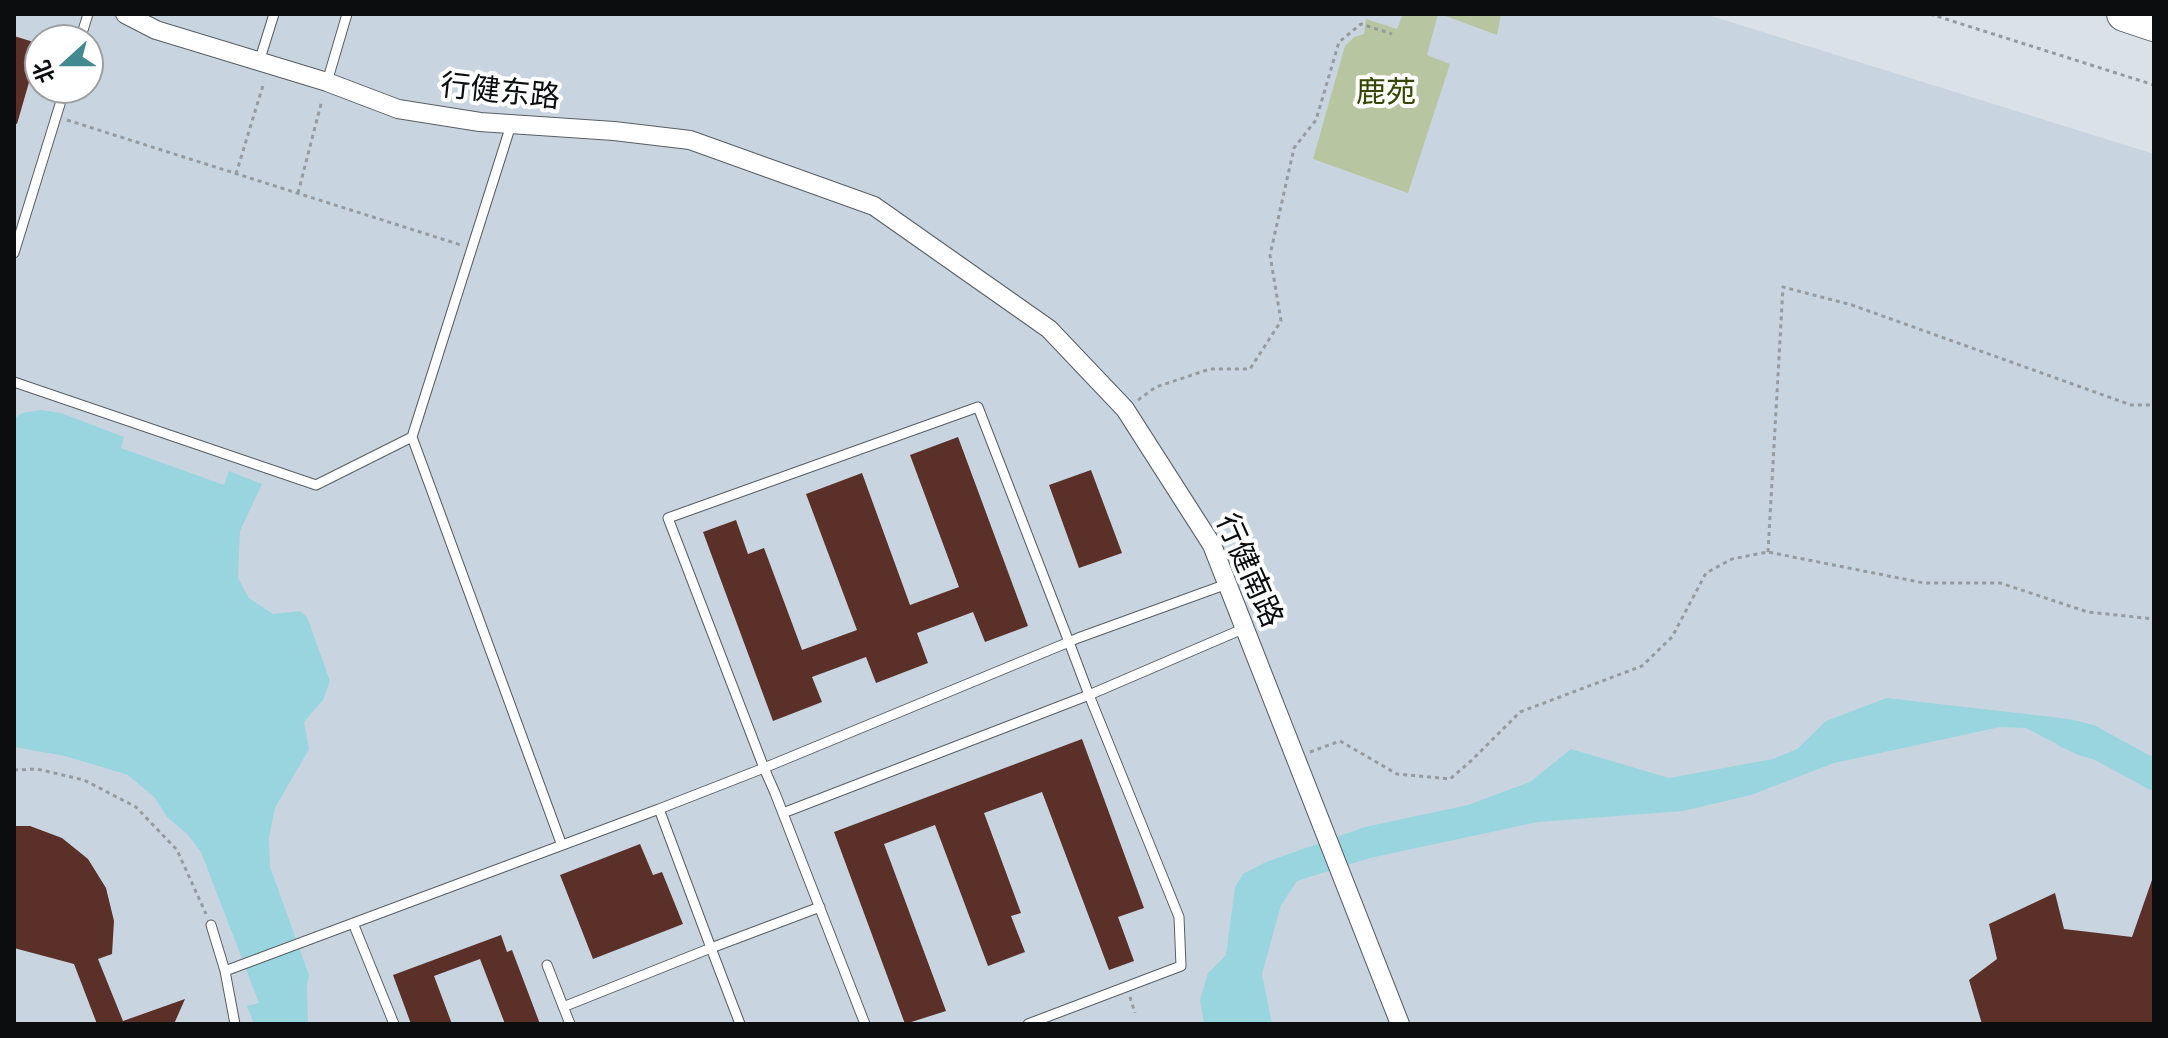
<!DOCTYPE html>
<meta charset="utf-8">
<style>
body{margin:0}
#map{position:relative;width:2168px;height:1038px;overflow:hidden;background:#dae1e8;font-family:"Space Grotesk","Noto Sans SC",sans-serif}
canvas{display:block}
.frame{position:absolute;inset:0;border:16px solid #0b0d0f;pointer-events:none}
.north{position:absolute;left:24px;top:24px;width:80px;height:80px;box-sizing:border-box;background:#fff;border:2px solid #9d9e9f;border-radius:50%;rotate:249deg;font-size:22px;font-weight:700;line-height:32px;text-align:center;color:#0b0d0f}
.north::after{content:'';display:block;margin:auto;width:28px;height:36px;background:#428990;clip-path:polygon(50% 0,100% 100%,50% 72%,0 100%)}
</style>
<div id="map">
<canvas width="2168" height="1038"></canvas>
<div class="frame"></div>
<div class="north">北</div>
</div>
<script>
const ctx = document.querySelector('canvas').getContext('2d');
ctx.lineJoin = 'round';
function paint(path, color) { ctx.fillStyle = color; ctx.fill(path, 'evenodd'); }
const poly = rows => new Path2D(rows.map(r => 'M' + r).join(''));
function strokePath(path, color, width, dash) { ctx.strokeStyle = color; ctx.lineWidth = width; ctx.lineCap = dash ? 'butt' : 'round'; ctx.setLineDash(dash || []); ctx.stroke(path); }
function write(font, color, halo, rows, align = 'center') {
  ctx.font = font + ' "Space Grotesk","Noto Sans SC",sans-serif'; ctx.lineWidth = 8; ctx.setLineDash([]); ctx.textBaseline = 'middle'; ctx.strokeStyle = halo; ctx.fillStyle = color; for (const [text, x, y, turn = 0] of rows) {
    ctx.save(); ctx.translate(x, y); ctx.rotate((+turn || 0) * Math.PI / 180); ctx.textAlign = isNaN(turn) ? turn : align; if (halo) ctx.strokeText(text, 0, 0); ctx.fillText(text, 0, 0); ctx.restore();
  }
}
const built = poly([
 [14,14,1705,14,2154,154,2154,1024,14,1024],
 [40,40,88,40,88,88,40,88]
]);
const green = poly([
 [1403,14,1438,14,1427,55,1450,64,1408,193,1313,159,1345,46,1354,37,1364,34,1366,19,1397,29],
 [1440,14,1501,14,1497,35]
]);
const water = poly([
 [41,410,61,413,124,437,121,448,224,485,229,471,262,484,240,531,238,578,249,598,273,614,300,611,307,617,330,681,323,700,304,722,309,749,275,808,269,838,270,867,309,975,307,985,308,1024,254,1024,247,1006,259,1003,201,852,187,834,167,817,155,798,128,775,65,756,14,747,14,419,22,413],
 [1887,698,2061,718,2103,730,2107,763,2078,755,2026,728,2000,727,1834,763,1751,795,1683,811,1538,822,1370,858,1297,881,1281,905,1262,974,1272,1024,1204,1024,1200,1000,1208,973,1226,955,1235,887,1243,874,1266,862,1365,827,1468,805,1530,782,1571,749,1669,778,1773,759,1797,749,1826,721]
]);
const river = poly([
 [2068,734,2088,739,2154,775]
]);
const building = poly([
 [14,36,40,44,17,124,14,123],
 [958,437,1028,626,985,642,973,612,917,633,928,663,876,683,866,657,812,677,822,702,773,721,703,532,736,520,748,554,764,548,802,650,857,630,806,494,862,473,910,605,959,587,910,455],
 [1091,470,1122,553,1079,568,1049,485],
 [1082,739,1144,908,1118,917,1134,961,1109,970,1042,792,984,813,1021,913,1011,916,1025,952,988,966,935,825,884,844,946,1011,905,1024,834,832],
 [14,826,30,826,62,838,88,859,106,888,114,921,112,954,98,959,123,1021,185,999,174,1024,97,1024,74,964,14,948],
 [640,844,653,875,662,872,683,924,593,959,560,875],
 [2152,880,2154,880,2154,1024,1982,1024,1969,980,1997,959,1989,924,2055,893,2064,929,2132,937],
 [501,935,507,952,512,950,540,1024,505,1024,480,959,434,976,452,1024,411,1024,393,975]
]);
const path = poly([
 [1930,14,2154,85],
 [67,120,461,245],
 [236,174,264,82],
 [298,193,322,100],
 [1138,400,1156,387,1210,369,1250,369,1281,321,1270,255,1294,148,1316,120,1339,42,1361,24,1392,34],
 [1768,552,1783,287,1852,305,2131,405,2154,405],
 [1310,752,1340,741,1397,774,1450,779,1472,760,1520,712,1642,666,1672,637,1706,573,1732,559,1768,552,1924,583,2000,583,2088,612,2154,619],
 [14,770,37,769,84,780,136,807,177,850,206,914],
 [1130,997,1135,1013]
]);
const lane = poly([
 [80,40,88,14],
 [259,62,274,14],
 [327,82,347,14],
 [511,125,412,437,561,843],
 [14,253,65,88],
 [14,382,316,485,412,437],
 [783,813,1089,695,1245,628],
 [820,907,711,948,659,809,764,768,775,793,865,1024],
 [353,923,394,1024],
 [211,925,225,971,659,809],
 [547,965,570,1024],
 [225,971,235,1024],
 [563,1007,711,948,740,1024],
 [1028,1024,1181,966,1179,917,1089,695,1069,642,978,407,668,518,764,768,1069,642,1078,638,1227,584]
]);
const street = poly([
 [125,14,156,30,327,82,398,109,480,122,614,131,690,140,874,206,1049,329,1125,409,1212,545,1400,1024]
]);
const highway = poly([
 [2124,14,2154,24]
]);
const streetNames = [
 ["行健东路",500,93,6],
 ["行健南路",1248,571,66]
];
const parkNames = [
 ["鹿苑",1386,94]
];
paint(built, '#c8d5e1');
paint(green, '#b8c5a1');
paint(water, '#99d5df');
strokePath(river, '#99d5df', 30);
paint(building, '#5a3029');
strokePath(lane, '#585e64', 11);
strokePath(street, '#585e64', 20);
strokePath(highway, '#585e64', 36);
strokePath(path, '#969ba0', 3, [4, 4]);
strokePath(lane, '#fff', 9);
strokePath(street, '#fff', 18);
strokePath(highway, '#fff', 34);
write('30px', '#0b0d0f', '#fff', streetNames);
write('30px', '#354600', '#fff', parkNames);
</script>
